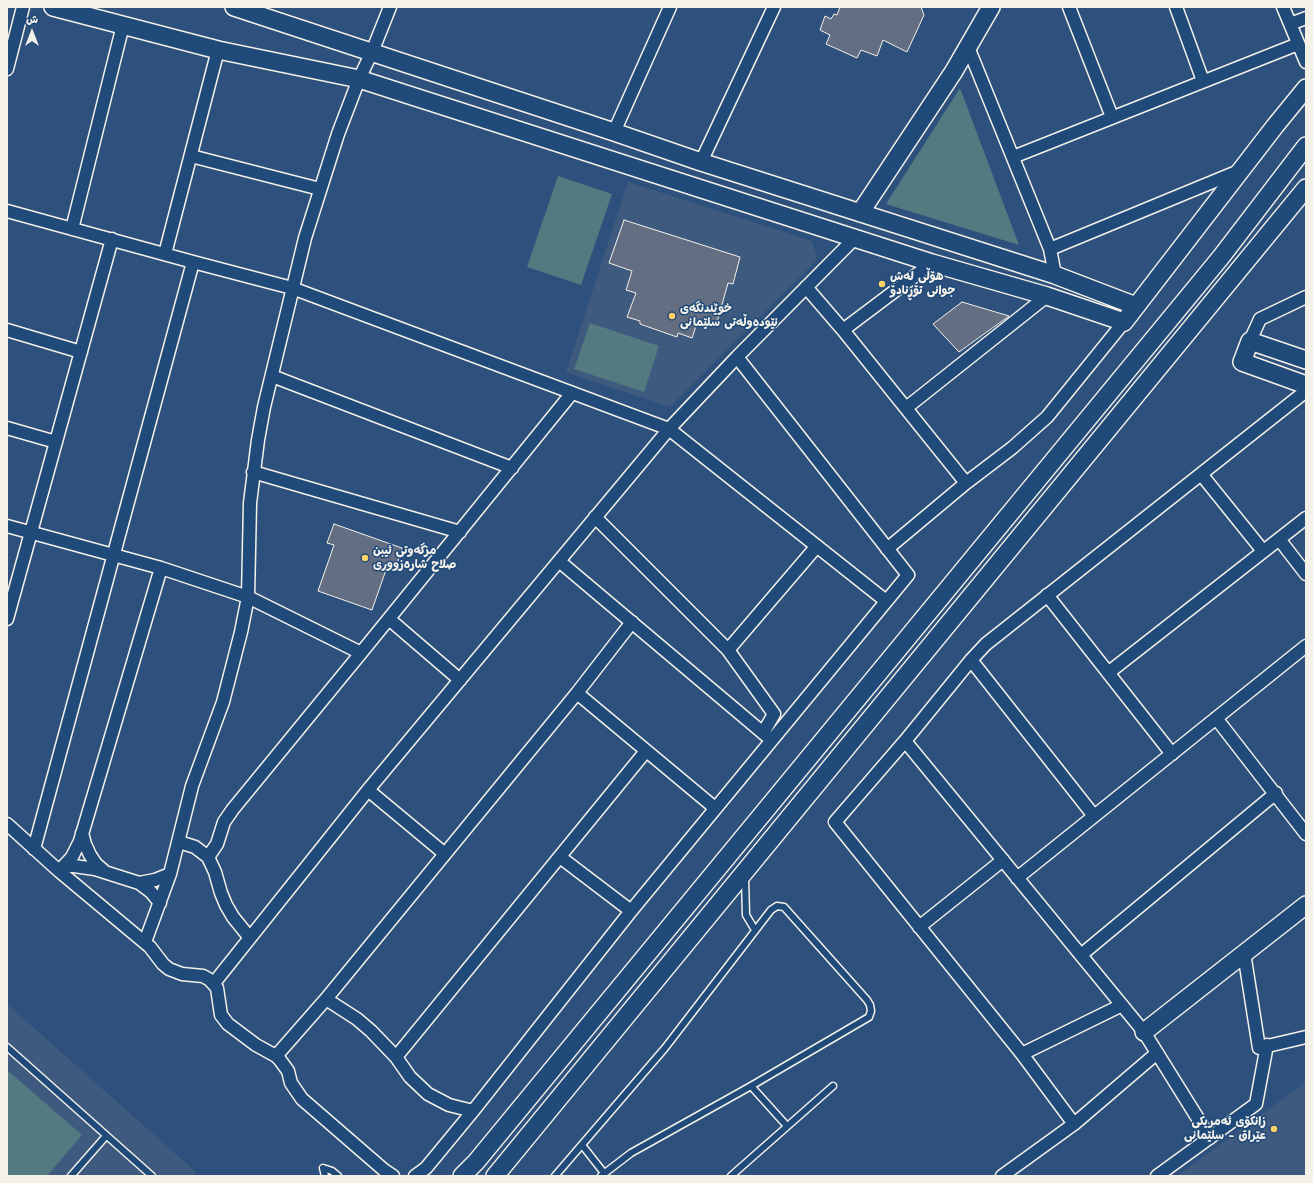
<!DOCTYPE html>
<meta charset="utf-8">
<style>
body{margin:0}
#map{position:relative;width:1313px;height:1183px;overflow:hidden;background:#2d517c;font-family:"Shantell Sans","Playpen Sans Arabic",sans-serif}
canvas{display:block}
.frame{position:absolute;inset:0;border:8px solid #f4f1e8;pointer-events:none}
.north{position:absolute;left:12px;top:12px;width:40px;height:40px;-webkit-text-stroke:3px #1f4a7a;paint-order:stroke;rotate:0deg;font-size:11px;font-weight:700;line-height:16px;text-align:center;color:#f4f1e8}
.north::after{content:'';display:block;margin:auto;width:14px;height:18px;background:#f4f1e8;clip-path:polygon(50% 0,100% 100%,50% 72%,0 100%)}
</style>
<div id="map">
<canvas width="1313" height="1183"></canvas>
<div class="frame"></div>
<div class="north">ش</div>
</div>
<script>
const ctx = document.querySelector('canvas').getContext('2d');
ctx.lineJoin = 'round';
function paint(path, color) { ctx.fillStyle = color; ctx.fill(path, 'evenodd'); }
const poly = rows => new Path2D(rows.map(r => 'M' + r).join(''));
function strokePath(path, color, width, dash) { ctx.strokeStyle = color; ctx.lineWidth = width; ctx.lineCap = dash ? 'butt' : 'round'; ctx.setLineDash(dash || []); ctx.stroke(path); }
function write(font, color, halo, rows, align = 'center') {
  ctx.font = font + ' "Shantell Sans","Playpen Sans Arabic",sans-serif'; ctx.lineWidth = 3; ctx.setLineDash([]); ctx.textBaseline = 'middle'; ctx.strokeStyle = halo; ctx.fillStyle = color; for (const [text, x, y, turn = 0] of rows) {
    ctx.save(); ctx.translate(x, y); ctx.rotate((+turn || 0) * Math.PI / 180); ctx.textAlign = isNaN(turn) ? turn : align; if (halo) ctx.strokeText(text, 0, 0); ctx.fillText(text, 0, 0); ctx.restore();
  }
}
const built = poly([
 [628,182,812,241,817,260,670,407,566,372],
 [7,1004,196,1172,193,1176,7,1176],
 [1306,1082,1306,1176,1177,1176]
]);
const green = poly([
 [960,88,1019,245,886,204],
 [558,176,612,194,581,285,527,267],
 [590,323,659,346,644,392,574,369],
 [7,1070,82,1135,47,1176,7,1176]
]);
const building = poly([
 [840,7,921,7,924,15,907,52,883,40,877,56,861,50,857,58,826,44,830,35,820,30,825,16,831,19,834,14,837,15,840,7],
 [624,220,740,257,733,284,728,283,716,326,698,320,692,338,678,333,677,337,640,324,640,321,627,317,636,293,626,290,632,271,609,263,624,220],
 [962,302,1009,316,959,352,933,324,962,302],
 [334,524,402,548,395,570,387,567,372,610,318,591,334,545,327,543,334,524]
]);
const lane = poly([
 [745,878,746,915,755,930],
 [7,1047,152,1176],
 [751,1086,787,1126],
 [582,1145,604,1173],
 [71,1176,106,1136],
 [325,1176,323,1168,332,1171,338,1176],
 [555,1176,665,1048,771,910,777,906,784,907,867,1000,870,1005,871,1011,869,1017,751,1086,631,1153,601,1176],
 [731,1176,833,1086]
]);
const street = poly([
 [1069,7,1112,117],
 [1176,7,1203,81],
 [1283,7,1306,62],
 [1290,24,1306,18],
 [968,47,1050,249,1055,275],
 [7,69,23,7],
 [614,132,670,7],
 [191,156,320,189],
 [1013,157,1298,44],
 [701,162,774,7],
 [7,211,193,262,292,288,669,429,886,601],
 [72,229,123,25],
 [1050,249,1239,171],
 [165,254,218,50],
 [806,287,843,330,966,483],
 [7,330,81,352],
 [843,330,932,263],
 [1250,341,1260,319,1306,297],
 [272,376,512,468],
 [906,408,1047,296],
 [7,428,56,442],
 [253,472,460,532],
 [1201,474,1263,551],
 [595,517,728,650,774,714,763,733],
 [7,526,161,568,248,597,361,653],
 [1279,539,1306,574],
 [887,549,966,483,1012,448,1047,417,1124,322],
 [559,561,769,738],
 [1047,595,1172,754],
 [7,619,112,239],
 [389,619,460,680],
 [728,650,817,546],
 [971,660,1094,816],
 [1108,673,1306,518],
 [577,693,715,808],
 [1216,718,1306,834],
 [905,741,1144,1032,1210,1138],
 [368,790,445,854],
 [7,824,59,871,150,947,163,964,169,969,182,974,203,976,210,980,217,988,221,1015,228,1024,256,1045,276,1056,280,1060,288,1071,291,1083,302,1099,384,1170,393,1176],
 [82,833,85,844,90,855,96,864,104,871],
 [179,842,195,847,208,857,215,872,221,893,226,905,233,917,250,938],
 [34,849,193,262],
 [208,857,217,844,224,822,233,809,361,653,572,393],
 [560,857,631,911],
 [64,866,74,866,95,869,139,883,151,892,160,903],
 [59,871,72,857,80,841,161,568],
 [1017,878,1306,646],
 [139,883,155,880,170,874],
 [919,927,1003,860],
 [145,942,170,874,192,786,223,702,241,632,248,597,250,503,258,440,264,407,305,238,338,134,359,79,372,52,390,7],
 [1244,953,1259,1048,1306,1037],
 [1081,955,1276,793],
 [214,983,368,790,669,429,737,357,856,237],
 [326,999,357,1019,371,1031,396,1057,410,1077,428,1094,449,1105,473,1111],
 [1022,1054,1122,1005],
 [276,1056,326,999,577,693,632,622],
 [396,1057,646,751],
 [1074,1124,1022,1054,835,822,905,741,971,660,986,644,1306,391],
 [415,1176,426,1168,473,1111,631,911,908,575,737,357],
 [1002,1176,1074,1124,1157,1053],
 [1157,1176,1256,1104,1267,1045]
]);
const secondary = poly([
 [53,7,218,50,359,79,932,263,1047,296,1124,322,1275,126,1306,88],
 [234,7,614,132,701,162,1055,275,1136,306],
 [860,213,954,71,991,7],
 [1306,360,1250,341,1242,362,1306,385],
 [1144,1032,1306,905],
 [462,1176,476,1162,1221,257,1306,146],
 [495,1176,1306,188]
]);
const markers = [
 [882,284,4,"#ffd166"],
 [672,316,4,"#ffd166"],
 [365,558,4,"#ffd166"],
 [1274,1129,4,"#ffd166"]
];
const poiNames = [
 ["ھۆڵی لەش",890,277],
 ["جوانی تۆڕنادۆ",890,291],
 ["خوێندنگەی",680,309],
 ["نێوده‌وڵه‌تی سلێمانی",680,323],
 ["مزگەوتی ئیبن",373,551],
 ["صلاح شارەزووری",373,565],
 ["زانکۆی ئەمریکی",1266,1122,"right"],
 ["عێراق - سلێمانی",1266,1136,"right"]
];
paint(built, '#3e5a7e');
paint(green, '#537a81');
paint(building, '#646e83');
strokePath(building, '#f4f1e8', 1);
strokePath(lane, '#f4f1e8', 9);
strokePath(street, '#f4f1e8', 15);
strokePath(secondary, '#f4f1e8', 20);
strokePath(lane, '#1f4a7a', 6);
strokePath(street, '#1f4a7a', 12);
strokePath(secondary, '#1f4a7a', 17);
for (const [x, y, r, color] of markers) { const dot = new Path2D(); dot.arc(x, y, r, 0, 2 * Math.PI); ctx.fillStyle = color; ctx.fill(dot); strokePath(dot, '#1f4a7a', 1.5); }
write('bold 12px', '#f4f1e8', '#1f4a7a', poiNames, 'left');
</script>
